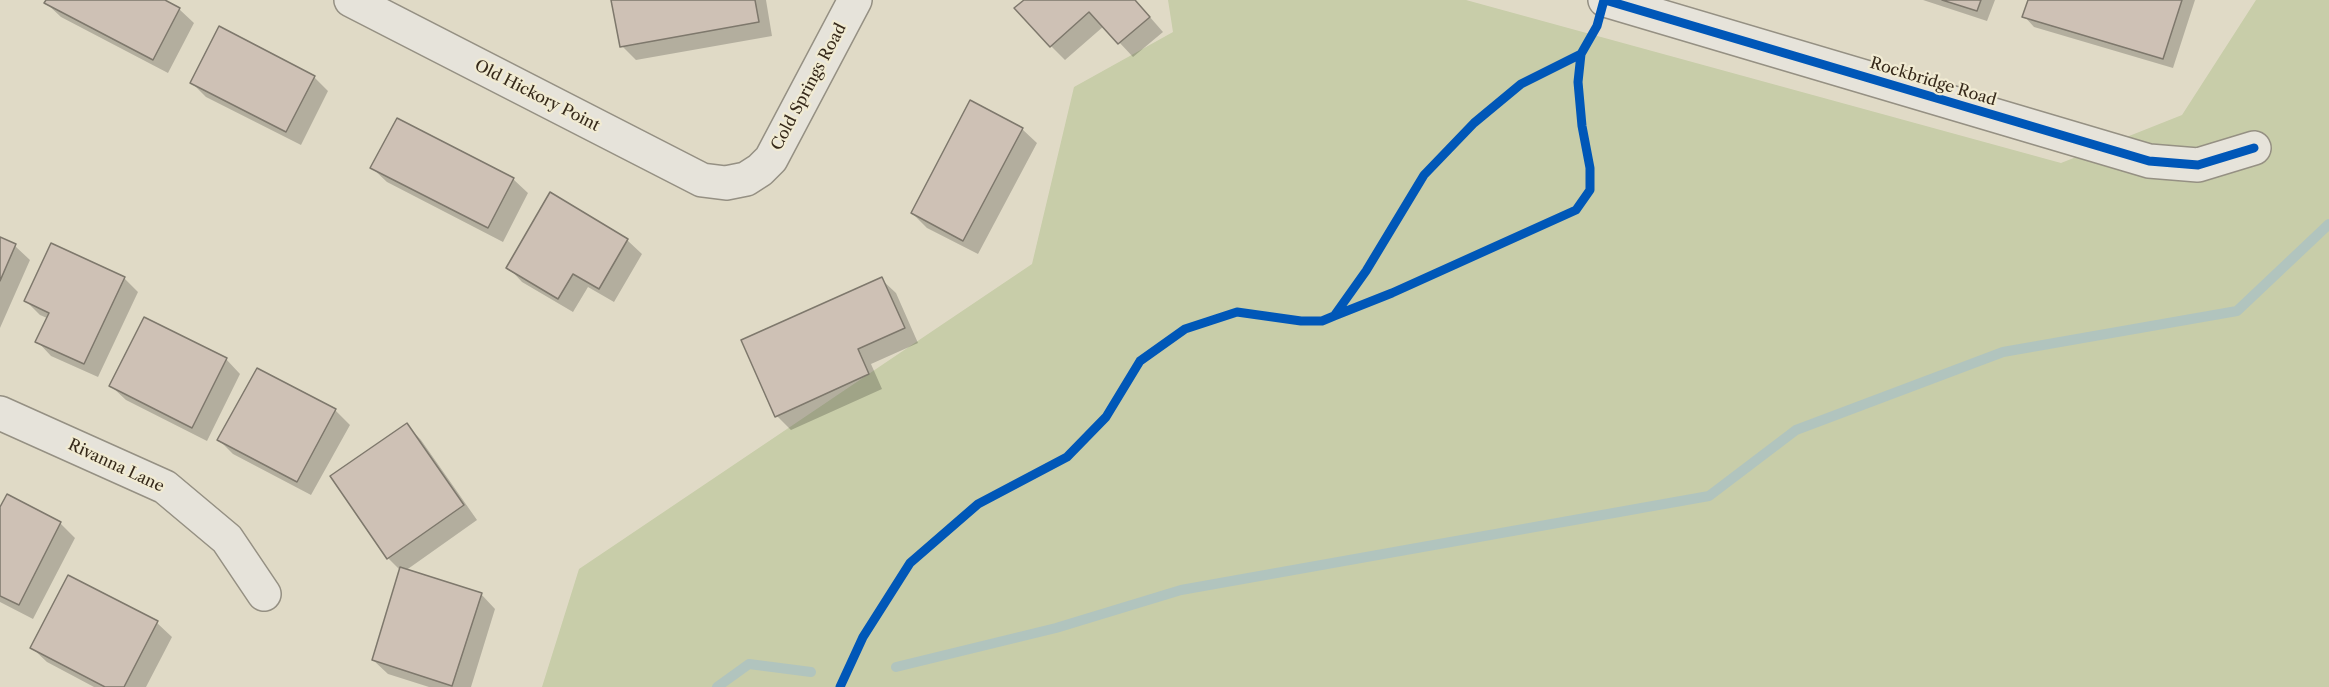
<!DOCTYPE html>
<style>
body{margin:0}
canvas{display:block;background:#e0dac6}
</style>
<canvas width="2329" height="687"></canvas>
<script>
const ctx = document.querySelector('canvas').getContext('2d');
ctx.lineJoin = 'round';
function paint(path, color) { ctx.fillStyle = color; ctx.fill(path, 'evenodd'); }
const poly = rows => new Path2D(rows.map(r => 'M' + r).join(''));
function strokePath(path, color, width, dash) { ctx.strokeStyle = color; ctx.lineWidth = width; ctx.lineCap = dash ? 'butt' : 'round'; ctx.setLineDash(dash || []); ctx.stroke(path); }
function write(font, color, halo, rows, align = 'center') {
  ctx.font = font + ' "Libre Caslon Text",serif'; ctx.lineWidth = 4.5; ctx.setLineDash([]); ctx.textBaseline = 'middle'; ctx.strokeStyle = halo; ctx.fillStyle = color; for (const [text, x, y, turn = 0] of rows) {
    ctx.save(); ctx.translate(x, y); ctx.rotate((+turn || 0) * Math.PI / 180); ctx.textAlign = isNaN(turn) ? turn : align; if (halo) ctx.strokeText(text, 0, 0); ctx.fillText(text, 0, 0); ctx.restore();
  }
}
const green = poly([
 [1168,0,1466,0,2061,163,2182,115,2256,0,2329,0,2329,687,542,687,579,569,1032,264,1074,87,1173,32]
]);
const shadow = poly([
 [48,0,162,0,179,9,194,23,168,73,61,17,46,3],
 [613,0,766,0,772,36,636,60,622,46],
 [1026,0,1135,0,1163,32,1133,57,1104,26,1065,60,1051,46],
 [1923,0,1995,0,1987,21],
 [2029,0,2195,0,2173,68,2034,27,2024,16],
 [314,77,328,91,301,145,206,97,192,83],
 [1022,129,1037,143,978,254,927,228,912,213],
 [372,168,513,179,528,193,503,242,387,182],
 [0,239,15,246,30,260,0,328],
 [627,240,642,254,614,302,588,287,573,312,522,282,508,267],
 [124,278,138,292,98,377,51,356,37,341,47,318,40,315,26,301],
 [881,279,896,293,918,343,871,364,882,389,791,430,777,416],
 [226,359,240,374,207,441,126,400,111,386],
 [258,370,336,411,350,425,311,495,233,454,219,440],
 [407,425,421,440,477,520,405,571,481,594,495,609,471,687,429,687,388,674,373,660,401,571,388,558],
 [7,496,60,523,75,538,33,619,0,602,0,511],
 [69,577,157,623,172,637,146,687,94,687,47,662,32,648]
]);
const stream = poly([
 [896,667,1056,628,1181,590,1709,496,1796,430,2003,352,2237,311,2329,224],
 [717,687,749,664,811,672]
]);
const building = poly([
 [46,0,165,0,180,8,153,60,44,3,46,0],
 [611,0,755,0,759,22,620,47,611,0],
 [1024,0,1135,0,1150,17,1118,44,1089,12,1050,47,1014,8,1024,0],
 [1942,0,1981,0,1977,11,1942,0],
 [2028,0,2182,0,2163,59,2022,17,2028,0],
 [219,26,315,76,286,132,190,83,219,26],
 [970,100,1023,128,963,241,911,213,970,100],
 [397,118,514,178,488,228,370,168,397,118],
 [550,192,628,239,599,289,573,274,558,299,506,268,550,192],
 [0,237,16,244,0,281,0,237],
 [51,243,125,277,84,364,35,342,49,313,24,301,51,243],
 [882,277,905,328,858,349,869,374,775,417,741,340,882,277],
 [144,317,227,358,192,428,109,386,144,317],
 [257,368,336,409,297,482,217,440,257,368],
 [407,423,464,505,387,559,330,476,407,423],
 [7,494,61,522,19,605,0,596,0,507,7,494],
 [400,567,482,593,452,686,372,660,400,567],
 [68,575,158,621,124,687,105,687,30,648,68,575]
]);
const street = poly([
 [351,0,702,180,726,183,746,179,760,170,771,159,855,0],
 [1605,0,2149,161,2198,165,2254,148],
 [0,413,165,487,227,539,264,594]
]);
const cycleway = poly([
 [1605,0,2149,161,2198,165,2254,148],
 [1334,316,1392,293,1576,210,1590,190,1590,168,1582,126,1578,82,1581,54],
 [840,687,863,637,910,563,978,504,1067,457,1106,417,1140,361,1185,329,1237,312,1301,321,1322,321,1334,316,1366,271,1424,175,1474,123,1521,84,1581,54,1597,26,1604,0]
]);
const streetNames = [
 ["Rockbridge Road",1933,82,17],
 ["Cold Springs Road",809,87,-62],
 ["Old Hickory Point",537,96,27],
 ["Rivanna Lane",116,466,25]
];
paint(green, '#c8cda9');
paint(shadow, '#0003');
strokePath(stream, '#b1c4be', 10);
paint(building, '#cec1b5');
strokePath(building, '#7e786c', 1.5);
strokePath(street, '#959083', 36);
strokePath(street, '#e6e3da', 33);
strokePath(cycleway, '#0057b8', 9);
write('16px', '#36291a', '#f1ebd3', streetNames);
</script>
